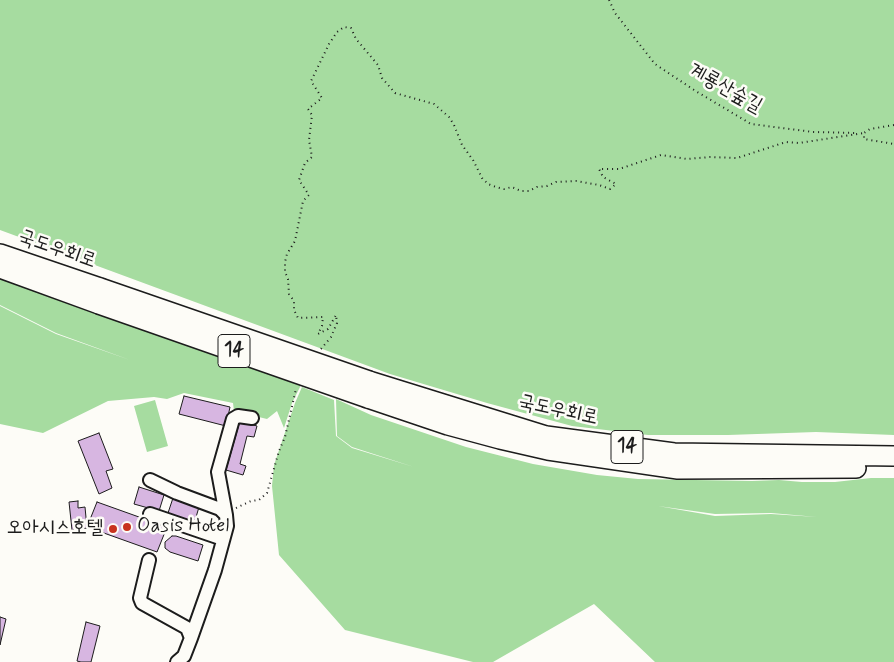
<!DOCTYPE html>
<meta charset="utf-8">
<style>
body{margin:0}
canvas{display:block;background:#fdfcf7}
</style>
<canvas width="894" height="662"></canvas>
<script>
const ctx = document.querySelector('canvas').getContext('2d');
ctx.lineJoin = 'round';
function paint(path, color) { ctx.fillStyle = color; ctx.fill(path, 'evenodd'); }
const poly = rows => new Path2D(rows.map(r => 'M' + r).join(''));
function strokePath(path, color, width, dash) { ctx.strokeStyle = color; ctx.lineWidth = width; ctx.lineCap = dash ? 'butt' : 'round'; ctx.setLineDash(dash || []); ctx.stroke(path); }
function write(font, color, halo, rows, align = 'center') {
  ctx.font = font + ' Mynerve,"Poor Story",sans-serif'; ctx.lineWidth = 5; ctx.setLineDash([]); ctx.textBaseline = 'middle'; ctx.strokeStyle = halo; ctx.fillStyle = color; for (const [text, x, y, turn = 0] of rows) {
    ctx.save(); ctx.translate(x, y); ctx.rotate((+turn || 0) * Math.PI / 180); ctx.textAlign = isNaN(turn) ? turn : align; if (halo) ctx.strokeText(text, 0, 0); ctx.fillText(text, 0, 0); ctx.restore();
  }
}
const green = poly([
 [0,0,894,0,894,435,816,432,728,435,648,435,572,426,487,403,390,374,0,230],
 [0,279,214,353,301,385,292,403,284,428,277,411,267,419,234,411,233,403,184,393,167,399,154,397,108,401,43,433,0,424,0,306,56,334,130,360,56,333,0,305],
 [302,387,334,400,336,436,352,448,414,467,352,447,337,436,336,399,371,415,466,447,533,464,597,475,638,479,752,481,779,480,802,482,835,482,871,478,894,478,894,662,655,662,594,604,493,662,473,662,345,630,279,555,272,486,274,465,295,403],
 [658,506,715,514,771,513,817,517,771,514,715,516],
 [155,400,168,446,147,452,134,406]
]);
const building = poly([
 [184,396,230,407,226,426,179,414,184,396],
 [240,421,257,426,254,437,247,436,240,464,246,466,243,475,226,470,240,421],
 [99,433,113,469,106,471,112,488,99,494,78,441,99,433],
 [139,487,164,495,159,511,134,504,139,487],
 [173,498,199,507,194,524,167,516,173,498],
 [78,501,78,508,85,507,87,528,72,530,69,502,78,501],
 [97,502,167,527,157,552,87,527,97,502],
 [172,536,176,536,203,545,198,561,170,552,165,548,165,542,172,536],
 [0,617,6,619,0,645,0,617],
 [86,622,100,626,91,662,81,662,77,661,86,622]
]);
const path = poly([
 [609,0,615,13,655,64,694,90,751,124,813,132,858,133],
 [894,125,870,129,864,133,864,139,894,144],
 [321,349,331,337,337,323,336,315,328,329,318,334,322,326,323,317,298,318,294,310,294,301,289,294,288,279,285,272,285,262,287,254,295,241,303,201,309,195,299,180,305,163,312,157,309,140,312,115,308,109,322,98,311,81,329,44,337,32,344,27,351,28,356,39,378,65,382,78,395,93,434,104,449,117,454,125,462,145,473,160,482,178,488,184,496,187,504,189,512,187,521,191,529,191,537,187,547,186,556,182,576,181,599,185,610,189,616,184,603,177,599,169,619,169,661,155,687,159,710,157,737,158,786,142,799,143,864,133],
 [236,508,251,501,259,500,267,493,279,451,285,437,296,389]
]);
const minor = poly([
 [150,480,177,493,220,509,226,515,227,526,215,570,191,638],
 [150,514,223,539],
 [226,515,218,472,233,419,238,416,252,418],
 [149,560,140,598,142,603,187,628,191,638,184,656,177,662]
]);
const highway = poly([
 [0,254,100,288],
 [0,268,99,304],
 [369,381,546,436,674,453,894,456],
 [368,398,448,425,500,439,548,450,678,469,856,468]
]);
const highwayBridge = poly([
 [100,288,369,381],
 [99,304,368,398]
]);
const markers = [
 [127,527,5,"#c8321e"],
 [113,529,5,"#c8321e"]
];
const shields = [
 [234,351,32],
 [627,447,32]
];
const shieldNames = [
 ["14",234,351],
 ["14",627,447]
];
const streetNames = [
 ["계룡산숲길",725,89,29],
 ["국도우회로",57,250,19],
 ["국도우회로",558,411,12]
];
const poiNames = [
 ["Oasis Hotel",137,527],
 ["오아시스호텔",103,529,"right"]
];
paint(green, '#a6dca0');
paint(building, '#d7b6e1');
strokePath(building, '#1c1c1c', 1);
strokePath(minor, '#1c1c1c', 16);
strokePath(highway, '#1c1c1c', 22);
strokePath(path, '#1c1c1c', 2, [1, 4]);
strokePath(minor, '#fdfcf7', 12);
strokePath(highway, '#fdfcf7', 19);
strokePath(highwayBridge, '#1c1c1c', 22, []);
strokePath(highwayBridge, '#fdfcf7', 19);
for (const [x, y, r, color] of markers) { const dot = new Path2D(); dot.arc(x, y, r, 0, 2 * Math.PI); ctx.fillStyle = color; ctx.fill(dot); strokePath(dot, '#fdfcf7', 2); }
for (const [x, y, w] of shields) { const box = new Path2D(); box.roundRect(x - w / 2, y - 16.5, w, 33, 4); ctx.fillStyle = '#fdfcf7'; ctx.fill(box); strokePath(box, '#1c1c1c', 1); }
write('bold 19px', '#1c1c1c', null, shieldNames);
write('20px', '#1c1c1c', '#fdfcf7', streetNames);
write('20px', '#1c1c1c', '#fdfcf7', poiNames, 'left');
</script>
